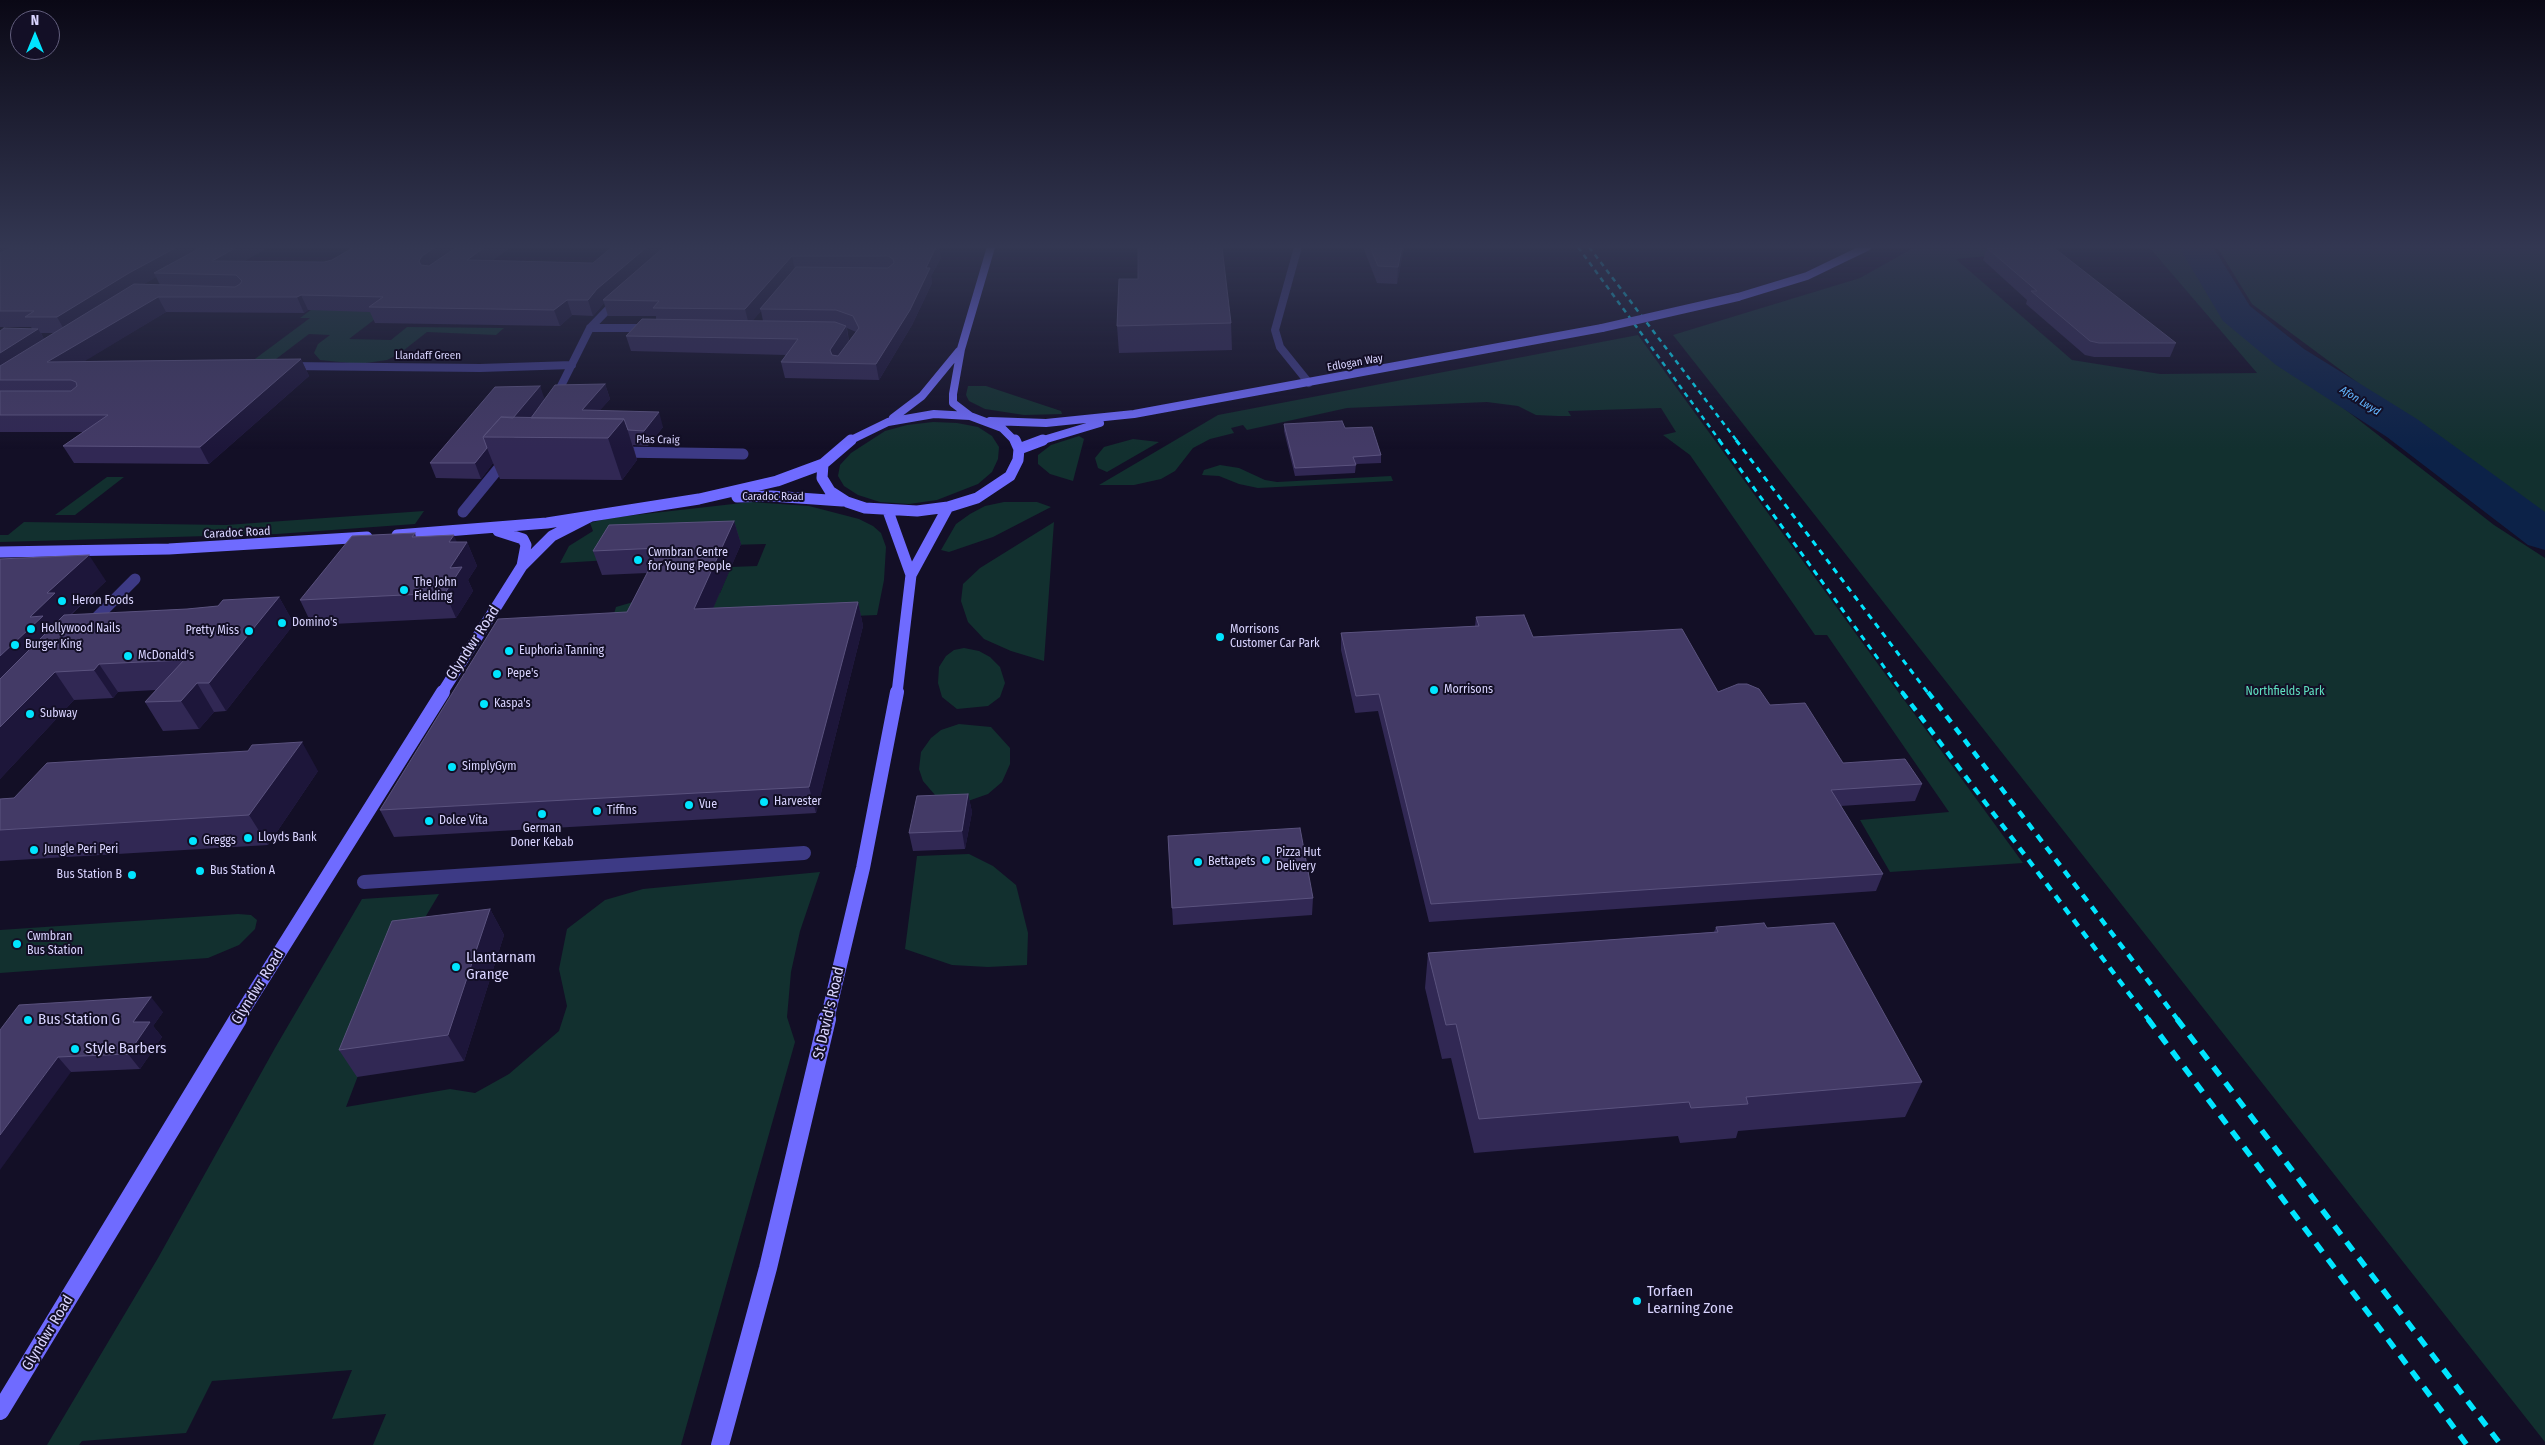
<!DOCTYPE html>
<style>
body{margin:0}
#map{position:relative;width:2545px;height:1445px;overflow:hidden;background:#130f26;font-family:"Fira Sans Condensed",sans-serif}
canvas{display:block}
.north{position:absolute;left:10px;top:10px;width:50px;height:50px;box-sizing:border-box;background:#130f26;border:1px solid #625e7d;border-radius:50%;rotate:0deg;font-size:14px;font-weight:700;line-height:20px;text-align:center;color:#d9d4ff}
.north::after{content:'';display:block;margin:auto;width:18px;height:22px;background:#00e5ff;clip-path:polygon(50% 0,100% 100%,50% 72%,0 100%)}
</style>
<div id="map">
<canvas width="2545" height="1445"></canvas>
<div class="north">N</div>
</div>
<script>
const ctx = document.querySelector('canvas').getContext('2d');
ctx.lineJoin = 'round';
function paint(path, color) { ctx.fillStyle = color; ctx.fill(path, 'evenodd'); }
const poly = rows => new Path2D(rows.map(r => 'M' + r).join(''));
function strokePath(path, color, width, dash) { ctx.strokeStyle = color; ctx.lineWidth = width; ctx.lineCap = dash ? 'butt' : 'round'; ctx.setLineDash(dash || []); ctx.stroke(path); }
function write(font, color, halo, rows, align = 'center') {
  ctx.font = font + ' "Fira Sans Condensed",sans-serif'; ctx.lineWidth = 4; ctx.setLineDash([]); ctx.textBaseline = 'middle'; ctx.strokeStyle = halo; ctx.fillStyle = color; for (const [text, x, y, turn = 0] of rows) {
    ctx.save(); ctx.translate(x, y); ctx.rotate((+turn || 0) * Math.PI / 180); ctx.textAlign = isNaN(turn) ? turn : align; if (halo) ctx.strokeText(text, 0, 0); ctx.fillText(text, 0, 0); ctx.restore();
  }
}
const green = poly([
 [1915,247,2005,247,2042,251,1956,259,2072,360,2160,374,2257,373,2149,247,2184,247,2221,313,2494,525,2545,558,2545,1442,1673,335,1860,278],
 [2217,247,2545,247,2545,522,2252,304],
 [335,292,379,316,349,339,391,340,407,327,504,328,496,335,427,332,399,354,387,360,359,364,320,360,314,353,318,344,330,335,309,334,251,378,228,379,310,318,300,318],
 [1638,335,2023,863,1890,872,1860,820,1949,812,1827,635,1815,635,1690,455,1663,435,1676,432,1661,408,1568,411,1571,416,1558,416,1536,415,1518,406,1487,402,1347,408,1247,430,1243,425,1231,428,1234,433,1210,439,1193,448,1175,471,1161,479,1134,485,1099,485,1218,415],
 [968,386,986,386,1061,411,1062,414,1024,415,985,409,969,401,966,395],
 [933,422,957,423,978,427,992,436,999,447,998,459,992,472,978,484,937,500,909,504,880,502,858,495,844,486,838,476,840,465,851,453,885,431,907,425],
 [1079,436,1084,439,1073,481,1050,474,1038,464,1038,455,1051,445],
 [1133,439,1159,442,1107,472,1098,468,1095,458,1104,447],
 [1220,465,1239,468,1265,480,1277,482,1391,476,1393,481,1258,488,1239,484,1219,476,1202,475,1204,470],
 [107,477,124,477,75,515,55,515],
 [751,502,809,506,859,519,873,526,881,533,886,547,884,580,877,615,759,620,612,620,616,607,647,598,720,593,731,567,757,566,766,544,617,548,610,560,560,563,569,546,593,531,590,523,609,518],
 [1004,502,1037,502,1051,507,993,537,949,552,941,550,956,524,970,514,985,506],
 [424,511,415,524,277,534,0,542,0,535,8,535,24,522,226,525],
 [1054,522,1044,661,1011,651,984,639,968,622,961,601,963,584,980,568],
 [964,648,979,651,990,657,1000,667,1005,683,1000,697,988,706,957,709,942,697,938,683,939,667,946,656,954,650],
 [959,724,991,727,1010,748,1010,764,1002,782,988,794,968,801,948,801,935,795,923,781,919,769,921,752,931,738,941,730],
 [969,854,993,866,1016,885,1028,933,1027,965,988,967,952,965,905,949,917,856],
 [820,872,800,931,791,972,787,1017,795,1042,681,1445,373,1445,386,1414,332,1419,352,1370,212,1381,186,1433,82,1441,79,1445,47,1445,158,1258,275,1048,362,899,439,894,407,948,346,1107,450,1089,475,1093,509,1074,559,1031,567,1006,559,969,567,929,605,900,643,889],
 [238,914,251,915,257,920,255,929,239,945,208,958,0,973,0,930]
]);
const river = poly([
 [2179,247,2213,247,2250,306,2304,349,2417,419,2545,512,2545,550,2528,545,2387,437,2276,365,2223,321,2179,247]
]);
const streetFar2 = poly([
 [182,247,217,248],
 [1298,247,1275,330,1280,347,1309,383],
 [590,328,649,328],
 [289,366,480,368,572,365],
 [554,400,590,328,619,298]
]);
const streetFar1 = poly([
 [618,452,743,454],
 [463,512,507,458],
 [89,625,135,579]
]);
const street = poly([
 [364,882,804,853]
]);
const secondaryFar3 = poly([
 [1738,297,1807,276,1867,247],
 [970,416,953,403,953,394,961,349,991,247],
 [893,418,922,396,959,351],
 [990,421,1046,423,1134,414,1602,328],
 [849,441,888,422,934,414,970,416,1002,428,1015,441],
 [1040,441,1100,423]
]);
const secondaryFar2 = poly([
 [851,440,823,464,822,478,830,491,847,502,865,508,917,511,948,507,977,498,1010,476,1018,460,1019,449,1015,440],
 [1019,449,1043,440],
 [737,497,771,496,842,501],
 [888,511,911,575,897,693],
 [498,531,523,539,526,545,522,566],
 [397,535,547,523,699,499,777,481,823,464],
 [0,552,169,549,367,537],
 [911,575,948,507],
 [442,693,522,566,552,536,591,516]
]);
const secondaryFar1 = poly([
 [237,1020,443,692],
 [827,1020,863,868,897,692]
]);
const secondary = poly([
 [0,1411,238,1019],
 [720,1445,768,1268,827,1019]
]);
const railFar3 = poly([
 [1578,247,1720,441],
 [1589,247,1737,441]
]);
const railFar2 = poly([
 [1719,440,1903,693],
 [1736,440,1928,693]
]);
const railFar1 = poly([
 [1902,692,2149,1020],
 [1928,692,2178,1020]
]);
const rail = poly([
 [2148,1019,2467,1445],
 [2177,1019,2501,1445]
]);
const secondaryBridge = poly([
 [1602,328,1738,297]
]);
const wall = poly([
 [0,247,195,247,196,250,244,261,324,262,332,260,354,247,511,247,493,260,593,263,612,247,941,258,931,276,932,283,912,325,879,380,785,378,781,362,786,355,631,351,626,336,656,319,656,316,608,316,604,303,593,316,572,315,560,326,375,323,370,312,308,310,304,313,166,312,84,361,301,359,309,376,209,464,74,463,63,446,83,432,0,432,0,331,32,329,31,327,0,327],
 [156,277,160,285,144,284],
 [761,311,763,321,752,321],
 [847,328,856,332,849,341],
 [41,333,54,333,44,339],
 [1363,247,1404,247,1397,284,1377,283],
 [1987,248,2176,343,2170,357,2094,357,2085,355,2026,304,2027,300,1983,260],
 [1138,279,1231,323,1232,350,1119,353,1117,326],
 [605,384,610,399,599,411,663,427,648,446,633,445,637,460,622,480,500,479,493,463,481,479,436,478,430,463,540,386,544,400],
 [1284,424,1345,428,1381,455,1381,463,1356,464,1355,473,1295,476,1284,431],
 [734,521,741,544,713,608,858,602,863,626,816,813,394,837,380,810,627,612,647,573,602,575,593,551],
 [415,533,416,537,457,542,467,542,477,566,468,580,473,591,456,618,312,625,300,600],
 [0,559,106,581,71,615,187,609,218,606,279,597,294,624,226,711,214,712,199,729,163,731,145,702,156,690,118,692,113,698,74,700,0,779],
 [1476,617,1533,637,1718,692,1770,705,1843,763,1922,784,1915,801,1841,806,1883,874,1876,891,1429,922,1378,711,1355,713,1341,650,1341,633,1475,626],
 [318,771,268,845,0,861,0,799],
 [968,794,972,812,965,849,913,851,909,833],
 [1168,836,1313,898,1312,915,1173,925],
 [490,909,504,935,464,1061,357,1077,339,1050],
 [1716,927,1767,928,1922,1082,1905,1117,1738,1131,1736,1138,1680,1143,1678,1136,1474,1153,1451,1058,1442,1059,1425,988,1428,953,1714,932],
 [163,1012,153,1026,162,1037,140,1069,71,1072,0,1030]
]);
const shadedWall = poly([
 [0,247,25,247,0,258],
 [176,247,195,247,198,254,154,273,156,277,137,288,66,333,57,317,129,273],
 [237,247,269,247,221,275,212,261],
 [436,247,462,247,425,276,419,261,422,256],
 [485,247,511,247,473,275,467,260],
 [647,247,668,247,603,300,604,303,593,316,588,300,597,289],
 [929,247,939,247,941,258,931,276,932,283,912,325,879,380,876,364,926,268],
 [1402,247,1404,247,1397,284,1398,267],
 [1687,247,1695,247,1687,249],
 [792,256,795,270,760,309,761,311,749,325,745,309],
 [301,295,308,310,304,313,297,297],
 [158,297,166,312,57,378,47,362],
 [567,300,572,315,560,326,554,310],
 [846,326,849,342,835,363,830,350],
 [38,329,48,345,0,375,0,353],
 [301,359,309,376,209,464,200,447],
 [605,384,610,399,587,425,582,410],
 [540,386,545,400,514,438,496,437],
 [659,412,663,427,648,446,644,431],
 [624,419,637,460,622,480,608,438],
 [487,448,493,463,481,479,475,463],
 [734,521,741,544,702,634,694,609],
 [454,535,461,552,467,542,477,566,468,580,473,591,456,618,445,593,450,568,449,542],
 [89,555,106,581,70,615,0,704,0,656,47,593],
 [279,597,294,624,226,711,209,683],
 [858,602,863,626,816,813,809,787],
 [99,664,118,692,113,698,94,670],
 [55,672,74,700,0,779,0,727],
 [197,683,214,712,199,729,181,701],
 [302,742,318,771,268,845,249,815],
 [968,794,972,812,965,849,962,831],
 [490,909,504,935,464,1061,448,1035],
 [151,997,163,1012,153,1026,162,1037,140,1069,128,1054,133,1022],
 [58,1057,71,1072,0,1170,0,1135]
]);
const building = poly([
 [13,247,177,247,129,273,57,317,25,317,34,311,0,311,0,253,13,247],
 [202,247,237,247,212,261,324,262,332,260,354,247,436,247,422,256,419,261,421,265,429,266,457,247,485,247,467,260,593,263,612,247,647,247,597,289,588,300,567,300,554,310,369,307,383,297,301,295,297,297,158,297,47,362,301,359,200,447,63,446,108,415,0,415,0,391,71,391,77,386,76,382,71,380,0,380,0,366,134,284,235,287,240,284,242,281,236,275,154,273,202,247],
 [664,247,936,247,926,268,930,268,910,310,876,364,781,362,798,339,626,336,642,319,835,322,846,326,830,350,832,355,838,356,859,328,853,316,836,310,760,309,796,267,888,268,894,263,893,259,888,256,792,256,745,309,653,308,659,301,603,300,664,247],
 [1138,247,1222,247,1231,323,1117,326,1119,279,1138,279,1138,247],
 [1370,247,1402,247,1398,267,1378,266,1370,247],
 [2053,247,2176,343,2099,343,2090,341,2031,291,2037,291,1987,248,2053,247],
 [4,328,38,329,0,353,0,331,4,328],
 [605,384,582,410,659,412,644,431,628,430,624,419,531,418,555,385,605,384],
 [540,386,513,418,501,417,483,437,487,448,475,463,430,463,495,387,540,386],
 [501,417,624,419,608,438,483,437,501,417],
 [1342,421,1345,428,1372,427,1381,455,1353,457,1356,465,1295,468,1284,424,1342,421],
 [734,521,694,609,858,602,809,787,380,810,498,619,627,612,660,548,593,551,609,525,734,521],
 [415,533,412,537,454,535,449,542,467,542,450,568,462,567,445,593,300,600,352,536,415,533],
 [89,555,47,593,55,593,30,617,43,616,0,656,0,559,89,555],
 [279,597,209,683,197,683,181,701,145,702,184,660,99,664,94,670,55,672,0,727,0,679,64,615,187,609,218,606,223,600,279,597],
 [1524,615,1533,637,1682,629,1718,692,1738,684,1747,684,1759,689,1770,705,1805,703,1843,763,1905,759,1922,784,1831,790,1883,874,1431,904,1379,694,1356,696,1341,633,1479,626,1476,617,1524,615],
 [302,742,249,815,0,830,0,799,14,798,47,763,248,751,252,745,302,742],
 [968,794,962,831,909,833,917,796,968,794],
 [1300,828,1313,898,1172,908,1168,836,1300,828],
 [490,909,448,1035,339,1050,392,921,490,909],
 [1764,923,1767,928,1834,923,1922,1082,1746,1097,1748,1104,1691,1108,1689,1102,1479,1119,1456,1024,1446,1025,1428,953,1718,932,1716,927,1764,923],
 [151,997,133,1022,150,1022,128,1054,58,1057,0,1135,0,1030,19,1005,151,997]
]);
const markers = [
 [638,560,5,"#00e5ff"],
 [404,590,5,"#00e5ff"],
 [62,601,5,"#00e5ff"],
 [282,623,5,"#00e5ff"],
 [31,629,5,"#00e5ff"],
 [249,631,5,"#00e5ff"],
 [1220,637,5,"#00e5ff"],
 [15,645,5,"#00e5ff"],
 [509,651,5,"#00e5ff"],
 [128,656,5,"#00e5ff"],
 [497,674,5,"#00e5ff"],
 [1434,690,5,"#00e5ff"],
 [484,704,5,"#00e5ff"],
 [30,714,5,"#00e5ff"],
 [452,767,5,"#00e5ff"],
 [764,802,5,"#00e5ff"],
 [689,805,5,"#00e5ff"],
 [597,811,5,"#00e5ff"],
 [542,814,5,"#00e5ff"],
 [429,821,5,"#00e5ff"],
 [248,838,5,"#00e5ff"],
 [193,841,5,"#00e5ff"],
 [34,850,5,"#00e5ff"],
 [1266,860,5,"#00e5ff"],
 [1198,862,5,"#00e5ff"],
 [200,871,5,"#00e5ff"],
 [132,875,5,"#00e5ff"],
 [17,944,5,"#00e5ff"],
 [456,967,5,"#00e5ff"],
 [28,1020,5,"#00e5ff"],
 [75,1049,5,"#00e5ff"],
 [1637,1301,5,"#00e5ff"]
];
const farStreetnames = [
 ["Llandaff Green",428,356],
 ["Edlogan Way",1355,363,-10],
 ["Plas Craig",658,440,1],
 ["Caradoc Road",773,497]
];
const farWaternames = [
 ["Afon Lwyd",2360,401,32]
];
const streetNames = [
 ["Caradoc Road",237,533,-3]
];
const poiNames = [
 ["Cwmbran Centre",648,553],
 ["for Young People",648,567],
 ["The John",414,583],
 ["Fielding",414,597],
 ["Heron Foods",72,601],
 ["Domino's",292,623],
 ["Hollywood Nails",41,629],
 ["Morrisons",1230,630],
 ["Customer Car Park",1230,644],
 ["Pretty Miss",239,631,"right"],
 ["Burger King",25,645],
 ["Euphoria Tanning",519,651],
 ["McDonald's",138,656],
 ["Pepe's",507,674],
 ["Morrisons",1444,690],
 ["Kaspa's",494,704],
 ["Subway",40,714],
 ["SimplyGym",462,767],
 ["Harvester",774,802],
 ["Vue",699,805],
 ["Tiffins",607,811],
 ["Dolce Vita",439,821],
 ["German",542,829,"center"],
 ["Doner Kebab",542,843,"center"],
 ["Lloyds Bank",258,838],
 ["Greggs",203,841],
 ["Jungle Peri Peri",44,850],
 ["Pizza Hut",1276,853],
 ["Delivery",1276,867],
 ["Bettapets",1208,862],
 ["Bus Station A",210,871],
 ["Bus Station B",122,875,"right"],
 ["Cwmbran",27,937],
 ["Bus Station",27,951]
];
const parkNames = [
 ["Northfields Park",2285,692]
];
const nearStreetnames = [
 ["Glyndwr Road",473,643,-57],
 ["Glyndwr Road",258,987,-58],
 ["St David's Road",829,1013,-77],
 ["Glyndwr Road",48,1333,-59]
];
const nearPoinames = [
 ["Llantarnam",466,958],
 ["Grange",466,975],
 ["Bus Station G",38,1020],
 ["Style Barbers",85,1049],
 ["Torfaen",1647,1292],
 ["Learning Zone",1647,1309]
];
paint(green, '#12302f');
paint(river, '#0c2248');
strokePath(streetFar2, '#3d3a85', 8);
strokePath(streetFar1, '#3d3a85', 11);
strokePath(street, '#3d3a85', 14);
strokePath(secondaryFar3, '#6f6bff', 8);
strokePath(secondaryFar2, '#6f6bff', 11);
strokePath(secondaryFar1, '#6f6bff', 14);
strokePath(secondary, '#6f6bff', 18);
strokePath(railFar3, '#00e5ff', 2.5, [5, 4.5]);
strokePath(railFar2, '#00e5ff', 3, [6, 5.5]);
strokePath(railFar1, '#00e5ff', 4.5, [8, 7]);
strokePath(rail, '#00e5ff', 5.5, [11, 9]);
strokePath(secondaryBridge, '#6f6bff', 8);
paint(wall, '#312854');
paint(shadedWall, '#1d163a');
paint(building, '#433a66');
strokePath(building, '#5a527e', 1);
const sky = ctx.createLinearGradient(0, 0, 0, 449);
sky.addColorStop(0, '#0a0815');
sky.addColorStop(0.55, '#333752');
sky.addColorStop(1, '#33375200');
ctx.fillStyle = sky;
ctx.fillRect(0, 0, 2545, 449);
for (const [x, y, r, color] of markers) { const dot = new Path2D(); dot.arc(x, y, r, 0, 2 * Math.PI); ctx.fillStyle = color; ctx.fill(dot); strokePath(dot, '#130f26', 2); }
write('11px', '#d9d4ff', '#130f26', farStreetnames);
write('italic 11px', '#62b6ff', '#130f26', farWaternames);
write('12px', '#d9d4ff', '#130f26', streetNames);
write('12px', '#d9d4ff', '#130f26', poiNames, 'left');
write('12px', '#5fe0c0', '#130f26', parkNames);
write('15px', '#d9d4ff', '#130f26', nearStreetnames);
write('15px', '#d9d4ff', '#130f26', nearPoinames, 'left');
</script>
